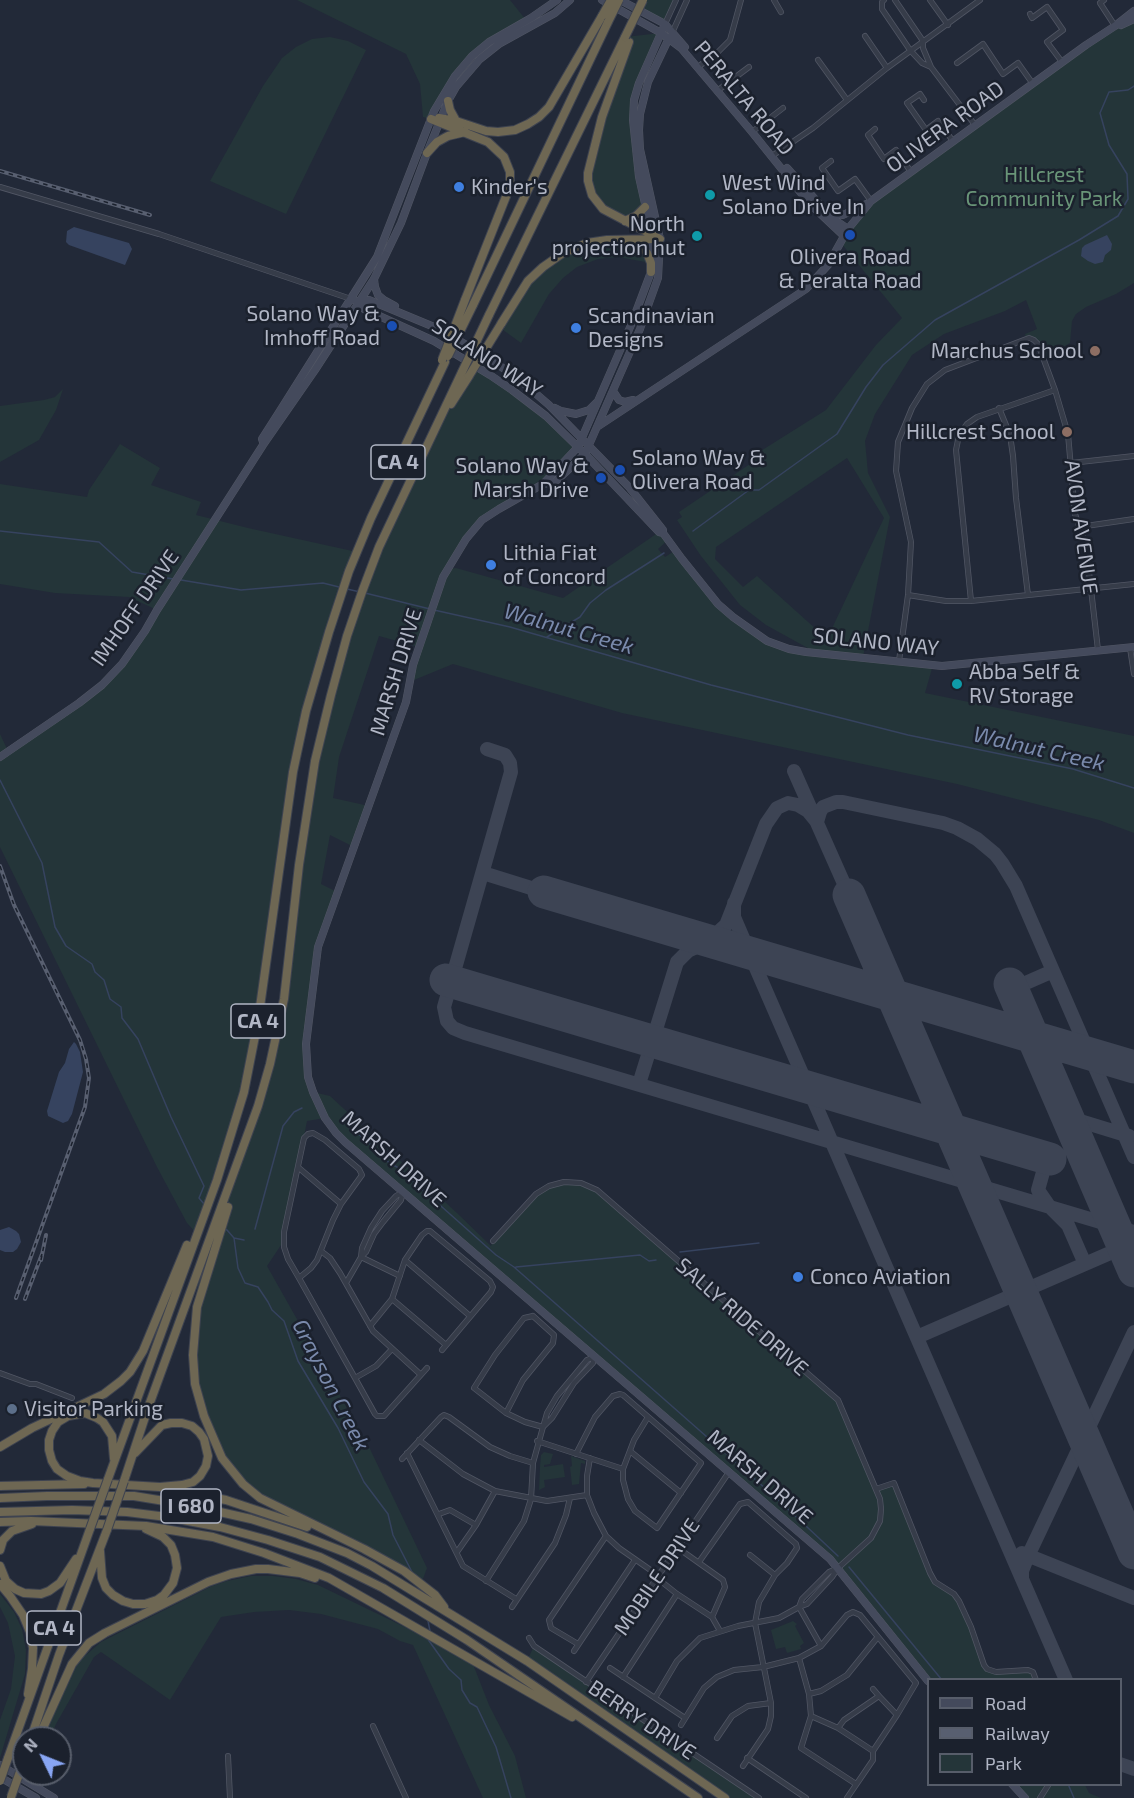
<!DOCTYPE html>
<style>
body{margin:0}
#map{position:relative;width:1134px;height:1798px;overflow:hidden;background:#222938;font-family:"Exo 2",sans-serif}
canvas{display:block}
.legend{position:absolute;left:927px;top:1678px;width:195px;height:108px;box-sizing:border-box;background:#1b212d;border:2px solid #575d6a;margin:0;padding:8px 10px;list-style:none;font-size:18px;color:#b1b6c5}
.legend li{display:flex;align-items:center;gap:12px;height:30px}
.legend b{width:30px;border:2px solid #575d6a}
.north{position:absolute;left:12px;top:1726px;width:60px;height:60px;box-sizing:border-box;background:#1b212d;border:2px solid #575d6a;border-radius:50%;rotate:313deg;font-size:16px;font-weight:700;line-height:24px;text-align:center;color:#b1b6c5}
.north::after{content:'';display:block;margin:auto;width:21px;height:27px;background:#88a5f3;clip-path:polygon(50% 0,100% 100%,50% 72%,0 100%)}
</style>
<div id="map">
<canvas width="1134" height="1798"></canvas>
<ul class="legend">
<li><b style="height:8px;background:#444a5c"></b>Road</li>
<li><b style="height:8px;background:#585f70"></b>Railway</li>
<li><b style="height:16px;background:#243539"></b>Park</li>
</ul>
<div class="north">N</div>
</div>
<script>
const ctx = document.querySelector('canvas').getContext('2d');
ctx.lineJoin = 'round';
function paint(path, color) { ctx.fillStyle = color; ctx.fill(path, 'evenodd'); }
const poly = rows => new Path2D(rows.map(r => 'M' + r).join(''));
function strokePath(path, color, width, dash) { ctx.strokeStyle = color; ctx.lineWidth = width; ctx.lineCap = dash ? 'butt' : 'round'; ctx.setLineDash(dash || []); ctx.stroke(path); }
function write(font, color, halo, rows, align = 'center') {
  ctx.font = font + ' "Exo 2",sans-serif'; ctx.lineWidth = 5; ctx.setLineDash([]); ctx.textBaseline = 'middle'; ctx.strokeStyle = halo; ctx.fillStyle = color; for (const [text, x, y, turn = 0] of rows) {
    ctx.save(); ctx.translate(x, y); ctx.rotate((+turn || 0) * Math.PI / 180); ctx.textAlign = isNaN(turn) ? turn : align; if (halo) ctx.strokeText(text, 0, 0); ctx.fillText(text, 0, 0); ctx.restore();
  }
}
const green = poly([
 [297,0,510,0,526,20,489,42,455,76,431,119,423,117,420,84,406,54],
 [643,0,676,0,665,24,640,11],
 [1134,19,1134,283,1116,294,1086,307,1076,314,1072,321,1070,343,1043,359,1038,344,1026,338,1025,334,1037,329,1026,300,1005,311,944,334,912,355,875,414,865,441,868,473,890,517,863,657,933,665,925,693,1134,736,1134,833,1099,820,957,784,622,713,453,664,414,680,413,665,419,647,379,636,339,757,333,798,369,806,354,847,330,835,321,884,337,892,324,929,306,1044,313,1092,330,1096,457,1213,491,1246,493,1241,536,1194,549,1186,564,1182,581,1183,597,1190,838,1400,876,1489,894,1483,935,1582,957,1597,984,1665,992,1671,1028,1670,1036,1679,928,1680,838,1568,345,1142,325,1118,307,1121,283,1242,267,1266,369,1447,427,1568,421,1584,275,1506,234,1474,198,1397,193,1340,199,1273,258,1106,279,1029,315,761,362,592,441,416,476,365,512,390,578,447,549,475,498,507,482,520,448,569,456,568,563,598,659,532,668,540,658,549,665,557,676,550,718,604,767,641,815,652,766,625,740,605,701,556,677,520,682,517,679,512,750,464,748,459,826,410,876,345,902,318,841,243,871,201,1092,40],
 [847,458,884,518,827,639,757,576,743,587,715,559,716,547],
 [661,33,634,100,645,207,625,221,608,213,588,181,625,37],
 [330,37,348,41,366,50,286,214,210,181,263,86,282,58,296,47,312,39],
 [633,241,651,263,618,257,598,259,577,267,563,278,549,294,521,343,499,327,528,281,575,248],
 [63,389,56,410,39,440,0,462,0,406,44,400,55,397],
 [120,444,160,468,151,485,201,502,196,515,248,528,357,552,306,711,244,1092,197,1234,187,1223,157,1167,0,847,0,734,8,751,42,730,122,664,157,610,129,597,55,593,0,584,0,484,87,497,89,490],
 [544,1452,553,1454,550,1464,544,1465,544,1467,563,1464,565,1477,544,1480,545,1487,539,1490,540,1467,541,1455],
 [571,1456,585,1461,585,1464,581,1463,579,1484,572,1485,570,1467,572,1466],
 [251,1576,273,1576,296,1579,318,1585,471,1659,489,1705,515,1756,526,1798,483,1798,413,1645,400,1641,378,1629,321,1614,289,1610,254,1612,221,1617,170,1700,101,1652,94,1657,56,1724,50,1738,41,1738,79,1661,101,1642,212,1586,227,1581],
 [0,1594,14,1612,22,1629,26,1650,25,1674,0,1758,0,1720,11,1689,15,1656,8,1623,0,1607],
 [793,1621,797,1624,795,1626,804,1643,800,1646,801,1649,787,1653,785,1647,776,1649,771,1630],
 [534,1646,759,1798,725,1798,527,1661],
 [1012,1785,1085,1785,1089,1793,1101,1798,1025,1798]
]);
const water = poly([
 [74,227,129,243,132,249,125,265,69,245,66,242,67,231],
 [1107,235,1112,244,1111,250,1105,255,1103,262,1095,264,1088,261,1081,256,1082,248,1085,245],
 [74,1042,76,1044,80,1052,83,1072,72,1114,68,1121,63,1123,48,1116,47,1111,59,1072,65,1063,69,1049],
 [9,1227,16,1231,19,1234,21,1242,17,1249,13,1252,5,1252,0,1250,0,1230]
]);
const stream = poly([
 [0,531,99,542,132,572,173,579],
 [693,531,749,490,759,490,837,434,866,387,883,365,935,320,1079,240,1118,216,1128,199,1127,174,1109,145,1100,113,1109,92,1128,90,1134,86],
 [181,580,241,590,323,583,339,587],
 [347,589,360,592],
 [365,593,430,609],
 [434,610,510,627,711,685,908,735,1073,769,1134,788],
 [547,637,580,617,590,603,606,590,664,553],
 [0,780,42,863,55,927,66,946,92,964,95,972,104,980,110,999,121,1007,122,1018,138,1039,171,1117,204,1186,199,1198,204,1204],
 [343,1121,383,1155,389,1163,397,1167,496,1255,514,1267,774,1496,838,1556],
 [224,1229,227,1230,234,1238,238,1268,245,1283,258,1287,268,1302,272,1310,284,1321,298,1361,338,1428,364,1482,388,1514,393,1535,413,1574],
 [255,1229,283,1126,294,1112,302,1108],
 [234,1238,244,1240],
 [680,1252,759,1243],
 [516,1267,640,1255,649,1261,656,1260],
 [849,1567,942,1680],
 [428,1621,430,1631],
 [427,1638,449,1669,461,1680,462,1690,470,1703,477,1707,496,1747,511,1798],
 [1068,1784,1074,1798]
]);
const taxiway = poly([
 [487,749,505,755,510,763,511,772,444,1007,447,1021,453,1028,465,1033,1134,1232],
 [794,771,849,895],
 [817,822,820,812,823,807,836,802,843,802,943,823,957,828,977,839,995,854,1002,863,1016,886,1134,1157],
 [483,873,544,892],
 [734,903,734,917,749,952,1066,1680],
 [698,937,711,937,715,935,726,925,766,824,777,808,788,803,798,805,808,811,817,822],
 [1012,989,1053,971],
 [639,1084,677,962,688,951,701,945,726,945],
 [1067,1117,1129,1136],
 [1047,1158,1038,1190,1049,1206,1068,1225,1085,1264],
 [917,1337,1124,1247],
 [1022,1553,1134,1598],
 [1022,1577,1022,1571,1028,1556,1134,1332],
 [1120,1764,1134,1769]
]);
const runway = poly([
 [544,892,1134,1067],
 [849,895,1134,1553],
 [446,980,1050,1159],
 [1010,984,1134,1271]
]);
const street = poly([
 [774,0,781,12],
 [884,0,882,2,882,9,910,50,922,63,931,67,923,48,923,41,895,0],
 [930,0,948,25],
 [1104,0,1100,3,1115,26],
 [1030,14,1032,18,1047,7,1063,30,1047,42,1062,62],
 [665,24,676,0],
 [672,33,687,0],
 [865,36,887,68],
 [818,60,847,100],
 [957,63,983,44,1003,74,1018,63,1033,84],
 [698,67,718,52,730,40,741,0],
 [931,67,975,125],
 [717,91,749,67],
 [924,100,920,94,907,103,926,130,938,121,953,141],
 [875,129,868,135,884,159,896,150,911,172],
 [752,132,783,108],
 [772,156,813,128,887,68,980,0],
 [831,161,822,168,838,191,855,179,871,201],
 [0,187,159,234,351,299],
 [999,408,1010,435,1013,456,1016,498,1028,595],
 [1071,463,1134,456],
 [1079,527,1134,519],
 [908,595,946,601,971,601,1134,584],
 [971,601,956,450,959,435,967,424,977,417,1055,390],
 [1130,648,1134,674],
 [899,661,908,595,911,542,896,471,898,442,912,408,927,384,945,370,1029,338,1034,340,1038,344,1055,390,1068,434,1075,514,1086,546,1098,650],
 [299,1168,341,1204],
 [403,1192,401,1200,383,1222,374,1234,366,1252,361,1257,362,1248,371,1228,382,1211,396,1196,403,1192],
 [493,1241,536,1194,549,1186,564,1182,581,1183,597,1190,838,1400,880,1499,881,1509,880,1521,871,1538,838,1568,832,1577,807,1604,799,1607,802,1599,829,1572,838,1568],
 [321,1251,330,1258,340,1273,373,1331,420,1374],
 [405,1260,470,1316],
 [299,1278,311,1268,317,1260,333,1220,341,1204,362,1175,359,1169,325,1140,313,1133,308,1134,304,1138,284,1232,284,1247,288,1259,299,1278,355,1378,375,1414,377,1416,384,1416,427,1368],
 [346,1283,361,1257,400,1276],
 [392,1299,446,1345],
 [533,1316,554,1335,553,1343,523,1380,506,1413,474,1388,495,1355,524,1318,533,1316],
 [370,1326,392,1299,405,1260,422,1235,427,1231,430,1231,490,1281,493,1287,491,1292,442,1350],
 [594,1357,593,1363,574,1383,552,1418,543,1427,547,1413,557,1396,587,1360,594,1357],
 [0,1373,30,1384,36,1384,72,1398],
 [355,1378,376,1366,392,1349],
 [419,1440,463,1474,495,1491,547,1501,587,1495],
 [537,1441,623,1469],
 [630,1451,681,1493],
 [407,1453,463,1566,516,1599],
 [576,1454,595,1417,613,1396,620,1394,623,1395,701,1463,657,1528,635,1511,628,1499,623,1480,623,1469,634,1440,648,1417],
 [590,1458,587,1476,587,1495,594,1513,606,1536,619,1548,659,1576],
 [402,1459,441,1417,444,1415,449,1417,490,1447,510,1456,533,1463],
 [876,1489,894,1483,930,1573,935,1582,954,1594,959,1601,971,1627,984,1665,987,1669,996,1672,1028,1670,1033,1672,1036,1680],
 [439,1514,450,1510,476,1525],
 [457,1552,476,1525,495,1491],
 [685,1553,723,1580,725,1587,712,1617],
 [750,1555,775,1575],
 [699,1562,740,1504,748,1502,796,1544,797,1548,787,1563,775,1575,759,1602,755,1623,771,1703,771,1716,768,1729,743,1766],
 [657,1578,677,1594,712,1617,720,1631],
 [486,1581,524,1521,531,1499,533,1463,543,1427,525,1422,506,1413],
 [512,1607,555,1543,566,1515,570,1498],
 [529,1638,534,1646,759,1798],
 [578,1644,551,1628,549,1620,606,1536],
 [574,1651,635,1560],
 [799,1658,809,1694,811,1716,801,1748,856,1784],
 [610,1668,685,1718],
 [623,1677,677,1594],
 [586,1682,729,1472],
 [873,1689,879,1696],
 [809,1694,821,1691,847,1675,877,1638],
 [655,1698,677,1661,700,1638,738,1626,779,1618,799,1607,821,1646],
 [811,1716,838,1728,873,1751],
 [681,1725,704,1688,717,1677,734,1670,763,1667,799,1658,821,1646,847,1615,853,1612,860,1615,916,1683,897,1715,873,1751],
 [373,1726,406,1798],
 [838,1728,844,1720,879,1696,897,1715],
 [717,1738,732,1716,748,1706,771,1703],
 [228,1756,230,1798],
 [747,1758,806,1798],
 [847,1798,873,1760,873,1751],
 [1040,1798,1049,1784]
]);
const secondary = poly([
 [602,0,661,33,681,48,752,132,809,203,844,236],
 [620,0,665,24,685,47],
 [1121,25,1134,19],
 [669,38,648,82,640,114,639,130,640,149,660,239,658,278,649,303,640,329,585,454,555,482,543,484,499,509,482,520,466,539,443,577,413,665,406,702,397,727,318,947,306,1044,308,1077,313,1092,325,1118,336,1133,345,1142,830,1559,928,1681],
 [787,168,832,218,848,229],
 [829,213,843,215,866,204],
 [374,279,375,287,378,295,384,300,395,306],
 [351,299,360,302,369,300,439,329,487,357,520,380,549,405,629,487,663,530,663,533,682,559,718,604,733,617,767,641,789,649,806,652,942,666,1134,647],
 [360,302,364,309,434,341,490,375,512,390,546,416,585,454,659,532,663,533],
 [613,391,619,400,625,402,633,400],
 [555,408,561,411,576,414,589,410,596,403],
 [597,427,806,289,828,265,848,229,871,201,1086,45,1115,26,1134,11],
 [263,442,262,439,278,414,377,257,434,111,455,76,472,56,489,42,531,18,557,0],
 [543,484,578,447,631,325,651,272,653,254,652,235,639,177,633,120,634,100,639,83,665,24],
 [0,757,79,703,102,685,122,664,145,631,157,610,263,445,315,370,374,279,401,223,427,153,448,101,456,87,480,59,499,44,555,13,570,0],
 [0,1765,54,1798],
 [0,1777,36,1798],
 [1012,1784,1025,1798]
]);
const highway = poly([
 [629,42,602,117,588,173,588,181,592,195,603,209,660,239],
 [448,101,450,110,456,121],
 [439,118,456,121,486,131,498,132,515,130,528,124,539,117,549,107,602,16],
 [431,119,488,142,504,157,510,172,510,183,507,194,465,300],
 [427,153,437,142,448,136,465,132],
 [625,221,636,216,645,207],
 [634,241,641,246,647,253,651,263,651,272],
 [473,305,608,22],
 [489,315,625,37],
 [501,324,528,281,543,267,563,253,587,243,607,240,657,239],
 [451,404,469,376],
 [228,1207,197,1307,193,1355,195,1384,204,1416,222,1458,243,1484,260,1498,364,1549,404,1571,435,1595,444,1607],
 [0,1447,32,1428,104,1394,121,1381,130,1372,143,1351,187,1245],
 [114,1459,112,1436,103,1422,97,1418,85,1413,68,1416,58,1422,52,1431,49,1440,49,1450,52,1461,57,1469,67,1476,80,1481,93,1483,160,1487,182,1485,193,1482,200,1476,206,1466,208,1456,204,1439,199,1432,192,1426,182,1423,171,1423,162,1425,135,1453],
 [108,1479,217,1180,244,1092,258,1021,293,772,306,711,329,632,349,571,371,518,445,362],
 [124,1481,148,1408,258,1106,270,1064,284,999,299,865,315,761,331,695,347,636,362,592,379,547,462,372],
 [0,1486,84,1484],
 [172,1489,226,1500,307,1527],
 [0,1498,47,1496,134,1496,189,1505,251,1519,298,1534,347,1553,372,1566,527,1661,725,1798],
 [0,1512,72,1510,127,1512,167,1517,220,1527,268,1540,320,1557,383,1588,467,1640,698,1798],
 [0,1522,31,1521,146,1526,213,1537,264,1553,329,1578,572,1717],
 [0,1550,3,1540,12,1531,32,1524],
 [100,1551,102,1578,106,1588,113,1595,123,1601,133,1604,145,1604,157,1600,164,1595,173,1583,177,1568,175,1555,171,1545,163,1537,146,1529],
 [0,1566,6,1581,15,1589,24,1593,41,1594,49,1591,60,1583,76,1559],
 [0,1584,10,1596,23,1615,30,1632,33,1648,32,1669,28,1694],
 [31,1738,59,1655,107,1530],
 [36,1738,43,1728,72,1664,89,1643,105,1633,208,1582,231,1574,256,1569,268,1569,300,1573,315,1578],
 [8,1758,90,1529]
]);
const rail = poly([
 [0,171,150,215],
 [0,866,14,905,80,1040,86,1059,89,1078,85,1107,16,1298],
 [41,1260,46,1235],
 [25,1299,42,1254]
]);
const highwayBridge = poly([
 [602,16,611,0],
 [608,22,619,0],
 [625,37,643,0],
 [448,356,473,305],
 [442,360,465,300],
 [462,372,489,315],
 [469,376,501,324],
 [90,1529,108,1479],
 [107,1530,124,1481],
 [0,1781,8,1758],
 [11,1797,22,1766]
]);
const markers = [
 [459,187,6,"#3f7fe0"],
 [710,195,6,"#0f9aa8"],
 [850,235,6,"#1a4fb4"],
 [697,236,6,"#0f9aa8"],
 [392,326,6,"#1a4fb4"],
 [576,328,6,"#3f7fe0"],
 [1095,351,6,"#8d6e63"],
 [1067,432,6,"#8d6e63"],
 [620,470,6,"#1a4fb4"],
 [601,478,6,"#1a4fb4"],
 [491,565,6,"#3f7fe0"],
 [957,684,6,"#0f9aa8"],
 [798,1277,6,"#3f7fe0"],
 [12,1409,6,"#5c6f8a"]
];
const shields = [
 [398,462,54],
 [258,1021,54],
 [191,1506,60],
 [54,1628,54]
];
const shieldNames = [
 ["CA 4",398,462],
 ["CA 4",258,1021],
 ["I 680",191,1506],
 ["CA 4",54,1628]
];
const streetNames = [
 ["PERALTA ROAD",744,98,50],
 ["OLIVERA ROAD",945,127,-36],
 ["SOLANO WAY",487,358,33],
 ["AVON AVENUE",1081,527,82],
 ["IMHOFF DRIVE",135,608,-55],
 ["SOLANO WAY",876,642,6],
 ["MARSH DRIVE",396,672,-73],
 ["MARSH DRIVE",394,1159,42],
 ["SALLY RIDE DRIVE",742,1317,41],
 ["MARSH DRIVE",760,1477,41],
 ["MOBILE DRIVE",657,1577,-56],
 ["BERRY DRIVE",642,1720,34]
];
const parkNames = [
 ["Hillcrest",1044,175],
 ["Community Park",1044,199]
];
const poiNames = [
 ["West Wind",722,183],
 ["Solano Drive In",722,207],
 ["Kinder's",471,187],
 ["North",685,224,"right"],
 ["projection hut",685,248,"right"],
 ["Olivera Road",850,257,"center"],
 ["& Peralta Road",850,281,"center"],
 ["Solano Way &",380,314,"right"],
 ["Imhoff Road",380,338,"right"],
 ["Scandinavian",588,316],
 ["Designs",588,340],
 ["Marchus School",1083,351,"right"],
 ["Hillcrest School",1055,432,"right"],
 ["Solano Way &",632,458],
 ["Olivera Road",632,482],
 ["Solano Way &",589,466,"right"],
 ["Marsh Drive",589,490,"right"],
 ["Lithia Fiat",503,553],
 ["of Concord",503,577],
 ["Abba Self &",969,672],
 ["RV Storage",969,696],
 ["Conco Aviation",810,1277],
 ["Visitor Parking",24,1409]
];
const waterNames = [
 ["Walnut Creek",569,629,16],
 ["Walnut Creek",1039,749,13],
 ["Grayson Creek",331,1385,63]
];
paint(green, '#243539');
paint(water, '#36435f');
strokePath(stream, '#36435f', 1.5);
strokePath(taxiway, '#3d4454', 14);
strokePath(runway, '#3d4454', 33);
strokePath(street, '#515664', 6);
strokePath(secondary, '#515664', 8);
strokePath(highway, '#3e4350', 10);
strokePath(street, '#363c49', 4.5);
strokePath(secondary, '#444a5c', 7);
strokePath(highway, '#6e6753', 8);
strokePath(rail, '#585f70', 4);
strokePath(rail, '#1b212d', 1.5, [4.5]);
strokePath(highwayBridge, '#3e4350', 10, []);
strokePath(highwayBridge, '#6e6753', 8);
for (const [x, y, r, color] of markers) { const dot = new Path2D(); dot.arc(x, y, r, 0, 2 * Math.PI); ctx.fillStyle = color; ctx.fill(dot); strokePath(dot, '#1b212d', 2); }
for (const [x, y, w] of shields) { const box = new Path2D(); box.roundRect(x - w / 2, y - 17, w, 34, 4.5); ctx.fillStyle = '#1b212d'; ctx.fill(box); strokePath(box, '#b1b6c5', 1.5); }
write('bold 20px', '#b1b6c5', null, shieldNames);
write('21px', '#b1b6c5', '#1b212d', streetNames);
write('21px', '#699578', '#1b212d', parkNames);
write('21px', '#b1b6c5', '#1b212d', poiNames, 'left');
write('italic 22px', '#7a8aac', '#1b212d', waterNames);
</script>
